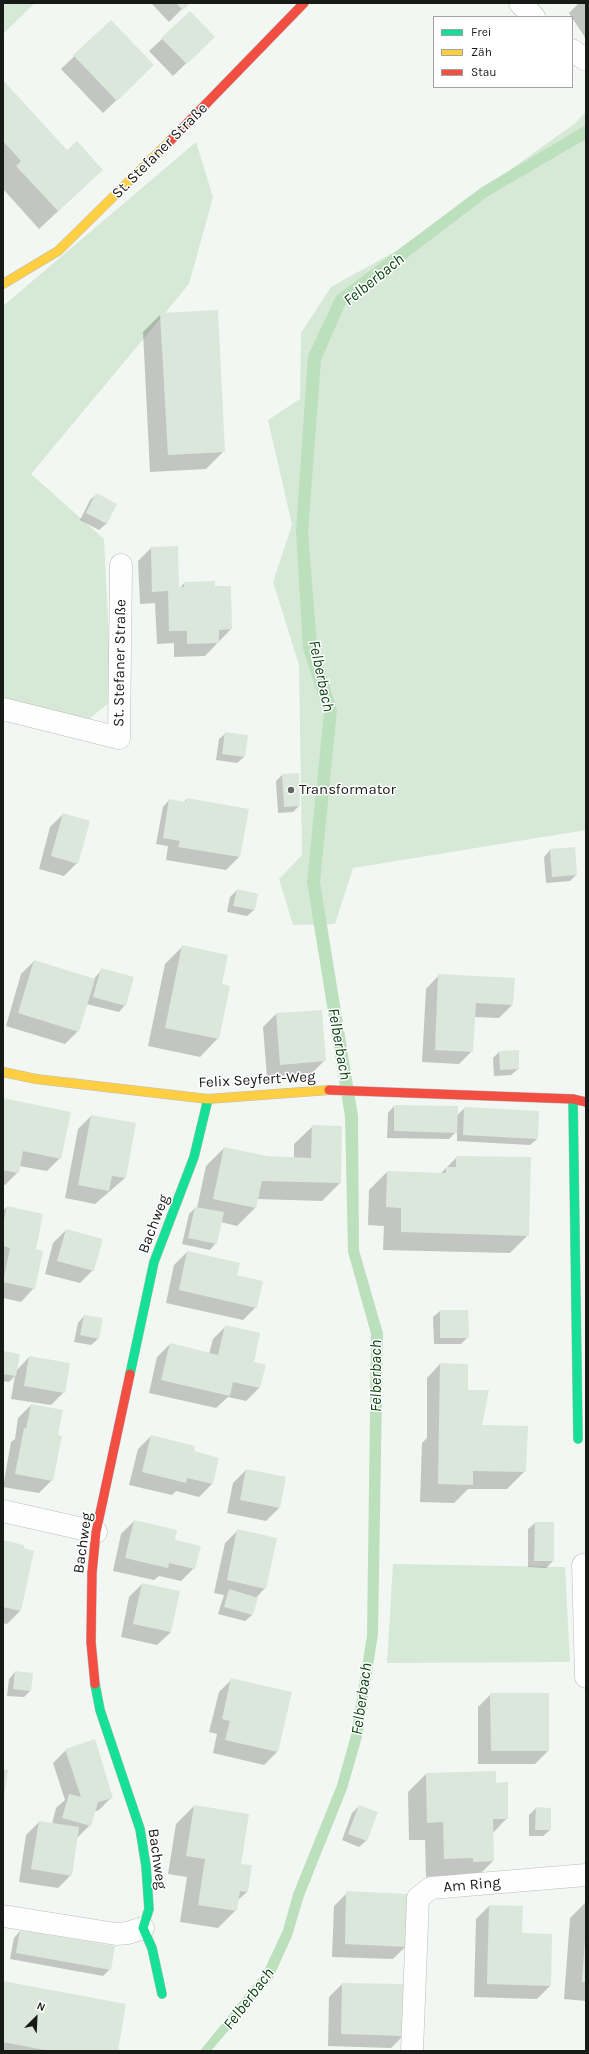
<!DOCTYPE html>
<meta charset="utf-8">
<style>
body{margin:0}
#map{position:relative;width:589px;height:2054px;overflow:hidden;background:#f3f7f3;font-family:Karla,sans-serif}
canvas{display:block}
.frame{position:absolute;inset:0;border:4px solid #181a18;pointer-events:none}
.legend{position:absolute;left:433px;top:16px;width:140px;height:72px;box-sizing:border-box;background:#fff;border:1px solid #a3a3a3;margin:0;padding:5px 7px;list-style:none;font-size:12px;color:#181a18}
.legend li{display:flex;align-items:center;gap:8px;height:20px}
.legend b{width:20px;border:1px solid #a3a3a3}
.north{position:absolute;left:16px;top:1998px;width:40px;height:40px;-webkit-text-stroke:3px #fff;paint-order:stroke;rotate:24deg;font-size:11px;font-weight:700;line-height:16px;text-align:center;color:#181a18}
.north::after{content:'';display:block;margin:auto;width:14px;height:18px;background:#181a18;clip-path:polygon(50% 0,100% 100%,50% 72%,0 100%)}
</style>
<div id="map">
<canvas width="589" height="2054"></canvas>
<div class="frame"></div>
<ul class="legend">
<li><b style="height:5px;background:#16e098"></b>Frei</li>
<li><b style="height:5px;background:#ffcf43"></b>Zäh</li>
<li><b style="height:5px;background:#f24e42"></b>Stau</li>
</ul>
<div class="north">N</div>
</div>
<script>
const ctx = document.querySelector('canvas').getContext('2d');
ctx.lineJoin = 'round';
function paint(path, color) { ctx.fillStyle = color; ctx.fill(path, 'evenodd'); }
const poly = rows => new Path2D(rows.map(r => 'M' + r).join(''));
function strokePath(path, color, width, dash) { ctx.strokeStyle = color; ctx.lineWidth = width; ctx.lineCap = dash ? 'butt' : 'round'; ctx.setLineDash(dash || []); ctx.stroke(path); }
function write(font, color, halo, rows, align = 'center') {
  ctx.font = font + ' Karla,sans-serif'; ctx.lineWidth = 3; ctx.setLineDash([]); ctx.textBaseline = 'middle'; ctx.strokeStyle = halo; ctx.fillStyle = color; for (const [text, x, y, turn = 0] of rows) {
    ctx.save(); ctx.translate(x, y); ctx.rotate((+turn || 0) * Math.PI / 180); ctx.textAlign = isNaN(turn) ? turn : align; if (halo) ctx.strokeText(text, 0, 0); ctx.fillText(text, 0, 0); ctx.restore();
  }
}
const green = poly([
 [3,3,35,3,3,34],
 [586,112,586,830,353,868,335,924,293,925,279,879,302,855,299,665,273,582,292,525,268,420,300,399,301,333,331,287,398,250,574,124],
 [196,142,213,197,189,284,31,474,104,539,112,700,82,725,3,700,3,306],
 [393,1564,565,1567,570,1662,387,1663]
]);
const water = poly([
 [586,125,586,139,488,196,345,305,321,360,308,532,317,646,337,710,320,882,358,1116,359,1250,383,1333,378,1634,362,1737,347,1789,304,1896,292,1936,273,1978,211,2051,200,2051,263,1973,283,1930,293,1894,337,1785,351,1735,367,1635,371,1334,348,1252,345,1117,307,882,324,713,303,649,296,531,308,356,336,296,482,187]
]);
const shadow = poly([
 [151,3,188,3,169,22],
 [579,3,586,3,586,39,569,13],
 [111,21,140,78,103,113,61,69],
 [162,39,200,50,173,76,149,51],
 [3,82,67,151,102,170,39,229,3,189],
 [161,314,224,451,206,469,150,472,143,332],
 [97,494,116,504,106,524,99,530,80,520,90,500],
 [151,548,180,588,184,583,214,587,231,629,205,656,174,657,174,643,157,644,155,603,140,604,138,561],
 [226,733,244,757,237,763,216,760,219,739],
 [282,775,299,806,293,812,278,813,276,781],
 [187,799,247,809,239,857,226,870,166,860,168,846,156,844,163,807,169,800,183,803],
 [63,814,77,863,64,876,39,869,50,827],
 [550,850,576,875,570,881,546,883,544,857],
 [237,890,257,894,254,910,247,916,227,912,230,897],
 [183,946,221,985,218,1038,200,1057,148,1046,165,964],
 [34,961,94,979,102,969,125,1005,119,1012,86,1004,78,1031,65,1044,6,1026,21,974],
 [439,975,513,979,512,1005,499,1018,474,1017,472,1051,459,1064,422,1062,426,989],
 [276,1014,325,1060,312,1073,267,1077,263,1027],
 [499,1052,518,1069,511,1075,494,1076,493,1058],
 [3,1099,60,1158,47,1171,19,1166,18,1172,5,1185,3,1185],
 [394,1106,456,1116,465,1108,537,1139,530,1145,457,1141,457,1131,449,1139,387,1138,388,1113],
 [91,1116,125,1178,95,1204,65,1198,78,1129],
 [313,1126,340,1183,322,1201,257,1199,256,1207,237,1226,221,1222,216,1243,210,1250,182,1244,189,1214,195,1208,197,1208,206,1166,224,1148,266,1157,294,1158,294,1144],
 [457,1157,528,1235,510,1253,383,1250,384,1226,368,1225,369,1190,387,1172,440,1174],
 [7,1207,35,1250,34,1288,21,1302,3,1298,3,1211],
 [66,1230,93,1270,80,1283,45,1274,53,1243],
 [187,1252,236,1276,256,1307,243,1320,166,1303,174,1265],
 [440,1311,467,1311,468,1337,461,1344,434,1344,433,1317],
 [84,1316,98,1339,91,1345,74,1342,78,1323],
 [226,1326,253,1363,259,1388,246,1401,228,1397,216,1408,149,1393,157,1357,170,1344,209,1354,213,1339],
 [3,1352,17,1370,29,1357,64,1392,51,1405,11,1399,15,1376,9,1382,3,1381],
 [440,1364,467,1365,467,1391,481,1426,525,1471,507,1489,468,1489,454,1503,420,1502,422,1443,427,1438,427,1378],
 [31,1405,52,1480,39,1493,3,1487,11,1442,15,1439,18,1418],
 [151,1436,192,1452,212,1484,199,1497,176,1491,172,1495,129,1485,138,1449],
 [246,1470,285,1477,279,1508,266,1521,227,1513,233,1483],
 [134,1521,174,1540,194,1568,181,1581,159,1576,154,1580,113,1571,121,1534],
 [535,1523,553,1561,546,1568,528,1567,528,1529],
 [238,1530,265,1588,256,1598,252,1615,245,1621,218,1614,224,1595,214,1593,225,1543],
 [3,1542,20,1611,7,1624,3,1623],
 [142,1584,171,1632,157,1645,121,1637,129,1597],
 [15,1672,30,1691,24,1697,7,1696,9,1679],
 [232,1679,291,1693,277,1752,264,1765,213,1753,217,1734,209,1732,219,1692],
 [491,1694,548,1751,535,1764,478,1764,478,1707],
 [66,1750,112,1797,99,1810,94,1812,90,1825,77,1838,71,1875,58,1888,19,1882,26,1835,39,1822,52,1824,56,1808,65,1800,53,1763],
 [495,1772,495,1784,507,1818,493,1833,493,1861,475,1879,455,1875,426,1877,425,1840,409,1840,408,1792,426,1774],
 [194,1806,240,1865,247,1892,237,1901,236,1910,218,1928,180,1922,187,1877,168,1874,176,1824],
 [359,1806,366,1841,359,1847,342,1840,352,1813],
 [536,1808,550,1830,543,1836,529,1836,529,1815],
 [347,1893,406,1946,393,1959,332,1957,334,1906],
 [586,1902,586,2001,564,1999,570,1918],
 [489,1906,521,1934,550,1986,537,1999,474,1997,476,1919],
 [20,1931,110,1969,103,1976,10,1959,14,1938],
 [3,1982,117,2051,3,2051],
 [342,1984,404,2035,391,2048,328,2046,329,1997]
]);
const building = poly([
 [176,3,190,3,183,10],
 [190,11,215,37,187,64,161,38],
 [111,20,154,65,117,101,73,55],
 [3,80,67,150,77,141,103,170,58,211,16,166,21,161,3,141],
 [218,310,225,452,168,455,160,313],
 [96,493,117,504,107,524,86,513],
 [178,546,179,587,184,587,184,582,215,581,215,586,231,586,232,629,219,630,219,643,187,644,187,631,169,631,168,591,152,592,151,547],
 [225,732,248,735,245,757,222,754],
 [299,773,300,806,284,807,282,774],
 [187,798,249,809,240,857,178,847,180,841,163,838,169,799,186,802],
 [63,813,90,821,78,864,51,856],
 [575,847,577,875,552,877,550,849],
 [237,889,258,894,255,910,233,906],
 [182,945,228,955,222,984,230,986,219,1039,165,1028],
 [34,960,95,979,79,1032,18,1013],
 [101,968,134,977,126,1006,93,997],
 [438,974,515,978,513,1005,476,1003,473,1052,435,1050],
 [322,1010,326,1061,280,1065,276,1013],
 [519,1050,519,1069,500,1070,499,1051],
 [3,1098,71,1112,61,1159,23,1151,19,1173,3,1170],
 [394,1105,458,1106,457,1133,394,1131],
 [464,1107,539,1111,538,1139,463,1135],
 [91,1115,136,1123,126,1178,112,1176,109,1191,78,1185],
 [312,1125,342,1126,341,1183,262,1181,256,1208,213,1199,224,1147,267,1156,311,1158],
 [456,1156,531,1157,529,1236,401,1232,401,1208,386,1207,387,1171,446,1173,446,1167,456,1167],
 [7,1206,43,1214,36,1249,43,1251,35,1289,3,1282,10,1248,3,1246,3,1224],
 [195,1207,224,1212,217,1244,188,1238],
 [66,1229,103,1239,94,1271,57,1261],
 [187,1251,240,1263,237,1275,263,1281,257,1308,179,1290],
 [440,1310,468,1310,469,1338,440,1338],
 [84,1315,103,1318,99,1339,80,1335],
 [225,1325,260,1333,254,1362,266,1365,260,1388,233,1382,230,1396,161,1380,170,1343,218,1355],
 [3,1351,20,1354,16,1376,3,1374],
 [29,1356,70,1363,65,1393,24,1386],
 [440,1363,468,1364,468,1390,489,1390,482,1425,528,1426,526,1472,473,1471,473,1485,438,1484],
 [31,1404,63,1410,58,1435,62,1436,53,1481,15,1474,24,1428,26,1429],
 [151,1435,195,1446,194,1451,219,1458,213,1484,187,1478,186,1483,142,1472],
 [246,1469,286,1477,280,1508,240,1500],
 [134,1520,177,1530,175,1540,201,1546,195,1569,169,1563,168,1568,125,1558],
 [535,1522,554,1522,554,1561,534,1561],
 [237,1529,277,1538,266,1589,227,1580],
 [3,1540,24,1545,24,1548,34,1551,21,1611,3,1607],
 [142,1583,180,1591,171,1632,133,1624],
 [229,1589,258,1598,253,1615,224,1607],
 [15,1671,33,1673,31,1691,13,1689],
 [231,1678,292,1692,278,1752,225,1740,230,1721,222,1719],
 [490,1693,549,1693,549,1751,491,1751],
 [95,1739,113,1798,98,1802,91,1826,62,1818,69,1794,81,1797,65,1749],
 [3,1769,8,1770,4,1796,3,1796],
 [496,1771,496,1783,508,1782,508,1819,493,1819,494,1861,473,1862,473,1858,444,1859,443,1822,427,1823,426,1773],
 [194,1805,249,1814,241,1864,252,1865,248,1892,240,1891,237,1911,198,1905,205,1859,186,1856],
 [359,1805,378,1812,367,1841,348,1834],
 [536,1807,551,1808,551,1830,535,1830],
 [39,1821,79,1827,72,1876,31,1869],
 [346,1891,409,1894,407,1947,345,1944],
 [489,1905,523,1906,522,1933,552,1934,551,1986,487,1984],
 [20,1930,115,1946,111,1970,16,1953],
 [585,1939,586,1939,586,1982,582,1982],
 [3,1981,126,2004,118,2051,50,2051,3,2042],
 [342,1983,406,1984,405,2036,341,2034]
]);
const street = poly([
 [520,3,534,17],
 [572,50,586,60],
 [3,709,119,738,121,565],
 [3,1511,96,1532],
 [583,1565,586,1677],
 [3,1916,116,1934,128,1933,143,1928],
 [412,2051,418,1898,431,1888,586,1875]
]);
const fast = poly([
 [573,1099,578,1439],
 [130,1374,154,1262,194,1157,208,1099],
 [95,1684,100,1710,140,1829,146,1866,149,1909,143,1928,152,1948,162,1994]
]);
const slow = poly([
 [3,284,58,251,170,141],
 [3,1072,36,1079,208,1099,329,1090]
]);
const jam = poly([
 [170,141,304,3],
 [329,1090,573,1099,586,1102],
 [95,1684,91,1642,92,1573,96,1532,130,1374]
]);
const markers = [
 [291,790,4,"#656765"]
];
const streetNames = [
 ["St. Stefaner Straße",160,151,-45],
 ["St. Stefaner Straße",120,663,-89],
 ["Felix Seyfert-Weg",257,1080,-3],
 ["Bachweg",154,1224,-69],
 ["Bachweg",83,1543,-82],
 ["Bachweg",157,1859,82],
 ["Am Ring",472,1885,-5]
];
const poiNames = [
 ["Transformator",299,790]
];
const waterNames = [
 ["Felberbach",374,280,-39],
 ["Felberbach",321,676,78],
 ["Felberbach",339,1044,80],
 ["Felberbach",376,1376,-90],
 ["Felberbach",362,1699,-82],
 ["Felberbach",249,1999,-53]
];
paint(green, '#d6e8d6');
paint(water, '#bce0bc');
paint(shadow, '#0003');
paint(building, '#dbe7db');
strokePath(street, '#babdba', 23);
strokePath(fast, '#babdba', 10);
strokePath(slow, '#babdba', 10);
strokePath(jam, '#babdba', 10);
strokePath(street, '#fdfefd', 22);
strokePath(fast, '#16e098', 9);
strokePath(slow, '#ffcf43', 9);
strokePath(jam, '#f24e42', 9);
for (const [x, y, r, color] of markers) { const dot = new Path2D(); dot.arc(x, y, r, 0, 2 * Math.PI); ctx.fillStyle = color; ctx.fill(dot); strokePath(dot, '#fff', 1.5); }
write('15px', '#181a18', '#fff', streetNames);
write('15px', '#181a18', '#fff', poiNames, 'left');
write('italic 16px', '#0d4214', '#fff', waterNames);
</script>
